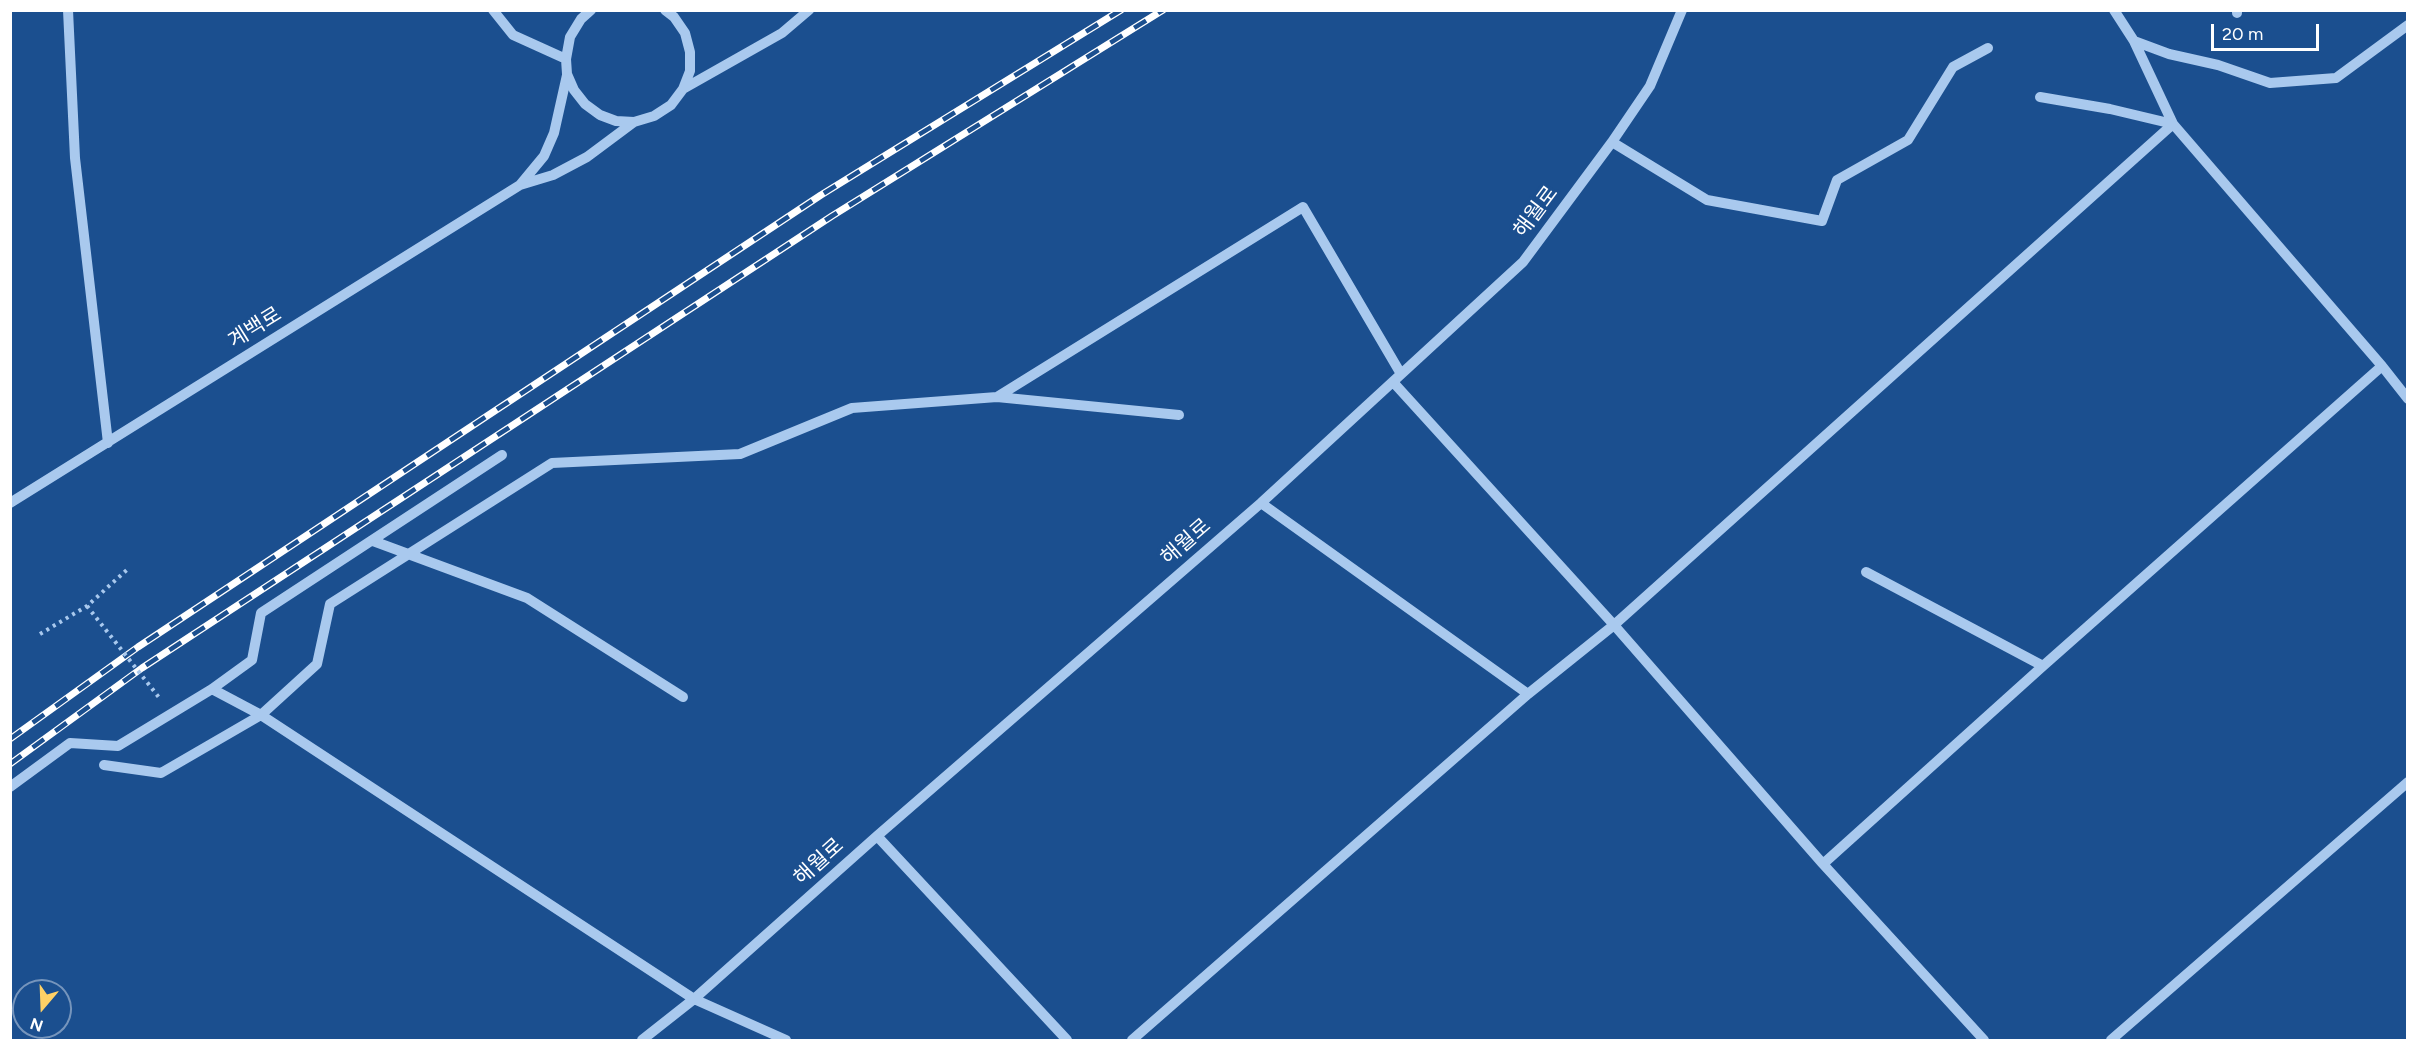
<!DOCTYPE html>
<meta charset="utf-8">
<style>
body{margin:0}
#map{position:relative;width:2418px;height:1051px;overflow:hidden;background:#1b4f8f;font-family:Figtree,sans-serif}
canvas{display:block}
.frame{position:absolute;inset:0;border:12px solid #fff;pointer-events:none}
.north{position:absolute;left:12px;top:979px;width:60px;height:60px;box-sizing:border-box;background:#1b4f8f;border:2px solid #7695bc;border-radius:50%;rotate:199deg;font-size:16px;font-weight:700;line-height:24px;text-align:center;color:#fff}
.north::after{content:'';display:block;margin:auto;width:21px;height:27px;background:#ffd166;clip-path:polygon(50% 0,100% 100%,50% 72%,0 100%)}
.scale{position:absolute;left:2211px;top:24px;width:108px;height:27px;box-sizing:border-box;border:3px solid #fff;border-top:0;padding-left:8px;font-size:18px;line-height:21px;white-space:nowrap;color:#fff;-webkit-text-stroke:4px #1b4f8f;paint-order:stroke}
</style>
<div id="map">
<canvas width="2418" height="1051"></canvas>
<div class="frame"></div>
<div class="north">N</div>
<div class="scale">20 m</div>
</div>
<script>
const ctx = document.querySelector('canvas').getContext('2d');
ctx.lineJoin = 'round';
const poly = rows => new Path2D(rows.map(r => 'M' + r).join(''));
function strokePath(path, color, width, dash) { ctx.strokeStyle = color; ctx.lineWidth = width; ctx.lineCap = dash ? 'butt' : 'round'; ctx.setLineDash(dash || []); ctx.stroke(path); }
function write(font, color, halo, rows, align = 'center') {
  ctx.font = font + ' Figtree,"Noto Sans KR",sans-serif'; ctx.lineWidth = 6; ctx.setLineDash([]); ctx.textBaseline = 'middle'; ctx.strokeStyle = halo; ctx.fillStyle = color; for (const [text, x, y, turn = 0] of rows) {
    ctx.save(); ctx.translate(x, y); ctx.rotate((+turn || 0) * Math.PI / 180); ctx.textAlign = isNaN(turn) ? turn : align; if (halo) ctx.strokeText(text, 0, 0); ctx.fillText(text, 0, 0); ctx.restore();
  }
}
const path = poly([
 [40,634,87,606,129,568]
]);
const minor = poly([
 [68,10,75,158,108,443],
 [493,10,513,35,566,59],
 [591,10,581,19,570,37,566,59,567,74,574,90,585,104,600,115,616,121,634,122,654,116,671,105,683,89,690,71,690,52,685,33,674,17,665,10],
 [2114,10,2134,41,2173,124,2382,366,2408,399],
 [2237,10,2237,13],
 [2134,41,2169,54,2218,65,2270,83,2336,78,2408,25],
 [683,89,782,33,809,10],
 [2040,97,2110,109,2173,124],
 [1612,142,1707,200,1822,221,1837,180,1908,140,1953,67,1988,48],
 [520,185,544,156,554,133,567,75],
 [1393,382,1614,625,1823,864,1984,1040],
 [997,397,1303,207,1401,374],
 [10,503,520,185,553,175,587,157,634,122],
 [1261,503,1528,694],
 [373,541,527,598,683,697],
 [1866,572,2043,666],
 [212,689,261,715,694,999,786,1040],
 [104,765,161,773,261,715,317,664,330,604,552,463,740,454,852,408,997,397,1179,415],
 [10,787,70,743,118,746,212,689,252,660,261,613,502,455],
 [877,836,1067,1040],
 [1823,864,2043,666,2382,366],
 [642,1040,694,999,877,836,1261,503,1523,262,1612,142,1650,86,1682,10],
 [1132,1040,1528,694,1614,625,2173,124],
 [2111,1040,2408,782]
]);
const rail = poly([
 [10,739,138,647,821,195,1121,10],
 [10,764,142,668,832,216,1163,10]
]);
const pathBridge = poly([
 [87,606,161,700]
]);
const streetNames = [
 ["해월로",1536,212,-53],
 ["계백로",255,328,-32],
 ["해월로",1186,542,-41],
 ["해월로",819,862,-42]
];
strokePath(path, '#a9c9ee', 4, [3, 4.5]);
strokePath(minor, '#a9c9ee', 10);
strokePath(rail, '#fff', 7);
strokePath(rail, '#1b4f8f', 4.5, [14]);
strokePath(pathBridge, '#a9c9ee', 4, [3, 4.5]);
write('21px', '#fff', '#1b4f8f', streetNames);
</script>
